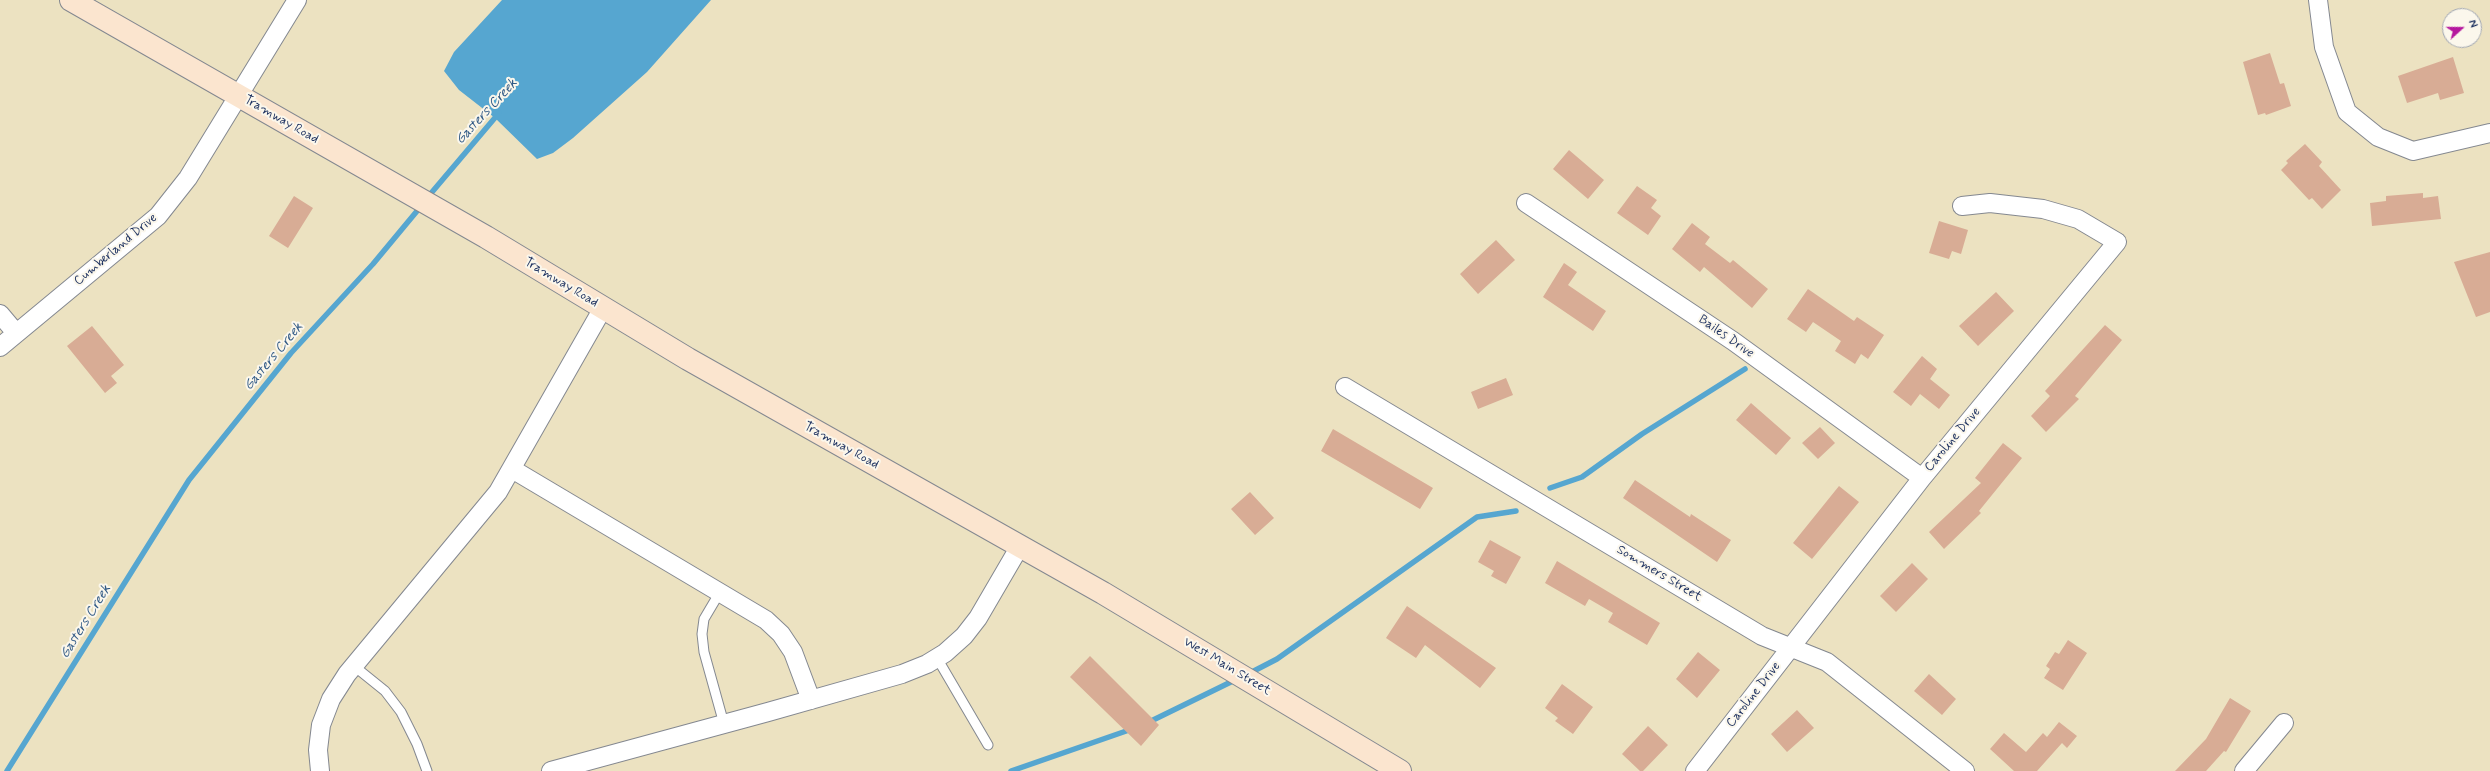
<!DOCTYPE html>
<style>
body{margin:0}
#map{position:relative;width:2490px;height:771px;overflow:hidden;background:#ece2c1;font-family:Mynerve,sans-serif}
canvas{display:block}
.north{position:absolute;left:2442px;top:8px;width:40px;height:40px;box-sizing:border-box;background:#fbf7ec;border:1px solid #a1a7b3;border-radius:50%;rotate:69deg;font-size:11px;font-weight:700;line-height:16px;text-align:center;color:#1b2f5e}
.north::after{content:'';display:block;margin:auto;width:14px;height:18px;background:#b5179e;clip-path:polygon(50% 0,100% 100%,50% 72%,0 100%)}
</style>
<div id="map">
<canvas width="2490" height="771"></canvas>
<div class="north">N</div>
</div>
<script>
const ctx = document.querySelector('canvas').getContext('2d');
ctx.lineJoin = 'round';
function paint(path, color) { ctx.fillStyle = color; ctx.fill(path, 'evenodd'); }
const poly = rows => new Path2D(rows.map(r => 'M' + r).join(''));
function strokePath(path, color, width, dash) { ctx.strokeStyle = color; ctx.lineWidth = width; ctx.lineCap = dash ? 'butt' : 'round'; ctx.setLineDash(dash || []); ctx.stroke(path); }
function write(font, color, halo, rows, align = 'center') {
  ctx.font = font + ' Mynerve,sans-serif'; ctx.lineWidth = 4; ctx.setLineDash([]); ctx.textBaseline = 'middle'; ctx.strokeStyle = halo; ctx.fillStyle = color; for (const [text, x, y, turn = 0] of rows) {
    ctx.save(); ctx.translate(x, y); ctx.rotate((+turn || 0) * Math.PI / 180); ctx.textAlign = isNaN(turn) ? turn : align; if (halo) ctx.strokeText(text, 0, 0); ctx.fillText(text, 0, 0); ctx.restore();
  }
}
const water = poly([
 [502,0,711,0,647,72,573,138,553,153,537,159,495,118,459,90,444,71,454,52]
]);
const stream = poly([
 [427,198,499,113],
 [1550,488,1582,477,1642,434,1745,369],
 [1248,674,1277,659,1477,517,1516,511],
 [1147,723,1237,679],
 [7,771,189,480,291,353,373,264,422,205],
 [1011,771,1132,729]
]);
const building = poly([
 [2270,53,2280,84,2284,83,2291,106,2266,115,2265,113,2258,115,2243,62],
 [2453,57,2464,93,2440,100,2438,93,2407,103,2398,76],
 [2305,144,2322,162,2319,166,2341,190,2322,209,2312,198,2309,200,2281,170,2288,163,2286,161],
 [1569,150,1604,180,1588,199,1553,169],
 [1637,186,1657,200,1651,208,1661,216,1648,235,1617,213],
 [2423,193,2423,198,2438,196,2441,219,2372,226,2370,203,2386,201,2386,196],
 [294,196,313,208,288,248,269,236],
 [1939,221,1968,230,1961,254,1952,251,1949,259,1929,253],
 [1692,223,1710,237,1705,244,1730,263,1733,260,1768,289,1752,308,1704,267,1700,272,1672,249],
 [1496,240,1515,260,1478,294,1460,274],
 [2490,252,2490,312,2476,317,2454,262],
 [1564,263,1577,272,1568,285,1606,311,1593,331,1543,297],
 [1808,289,1854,321,1857,317,1884,335,1868,359,1861,354,1855,364,1835,351,1841,341,1813,322,1806,332,1787,319],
 [1996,292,2014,311,1978,346,1959,326],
 [2105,325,2122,340,2075,396,2079,399,2046,432,2031,416,2050,396,2045,391],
 [92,326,124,365,111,376,117,383,105,393,67,346],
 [1922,356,1937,369,1930,379,1950,395,1939,409,1920,394,1911,406,1893,392],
 [1506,378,1513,395,1478,409,1471,392],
 [1751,403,1791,438,1776,455,1736,420],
 [1820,427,1835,443,1818,459,1802,443],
 [1333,429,1433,488,1420,509,1321,451],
 [2003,443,2022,458,1979,511,1981,513,1944,549,1929,532,1981,483,1975,478],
 [1635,480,1690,517,1691,514,1731,540,1717,562,1623,498],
 [1839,486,1859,502,1812,559,1793,543],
 [1250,492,1274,518,1255,535,1231,509],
 [1490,540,1521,557,1506,584,1491,576,1494,571,1478,562],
 [1557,561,1660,623,1647,645,1608,622,1613,613,1589,599,1585,606,1545,583],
 [1912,563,1928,579,1896,612,1880,596],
 [1407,606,1496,668,1480,688,1425,645,1416,658,1386,638],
 [2068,640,2087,653,2063,690,2044,678,2050,669,2046,666,2055,652,2059,654],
 [1698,652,1720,670,1697,698,1676,679],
 [1090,656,1159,725,1141,746,1070,677],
 [1929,674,1956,699,1942,715,1914,691],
 [1562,684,1593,707,1573,734,1555,721,1558,718,1545,708],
 [2230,698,2251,711,2226,752,2224,751,2206,771,2175,771,2206,739],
 [1797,710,1814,728,1787,752,1771,734],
 [2059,722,2077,736,2067,748,2062,743,2037,771,2014,771,1990,749,2004,733,2026,752,2043,733,2047,737],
 [1648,726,1668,745,1643,771,1640,771,1622,754]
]);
const lane = poly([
 [720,592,704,619,702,634,704,652,724,724],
 [937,658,988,745],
 [354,666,385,691,401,712,417,744,427,771]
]);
const street = poly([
 [2318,0,2324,47,2347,112,2378,137,2413,151,2490,133],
 [1526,203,1733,341,1922,478],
 [0,314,16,333],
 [0,347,158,216,188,178,297,0],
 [1345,387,1762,636,1827,662,1965,771],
 [512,469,766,620,781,634,793,652,811,700],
 [320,771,318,750,321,725,331,699,347,674,498,492,603,308],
 [551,771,768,712,902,674,927,664,945,653,964,636,978,618,1020,546],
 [1695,771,1922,478,2117,242,2078,219,2043,209,1990,203,1962,206],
 [2244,771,2284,723]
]);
const secondary = poly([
 [71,0,486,237,688,359,1103,593,1400,771]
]);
const streetNames = [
 ["Tramway Road",281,120,30],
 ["Cumberland Drive",116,250,-40],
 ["Tramway Road",561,283,31],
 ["Bailes Drive",1726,337,35],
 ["Caroline Drive",1953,440,-50],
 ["Tramway Road",841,446,29],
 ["Sommers Street",1659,574,31],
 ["West Main Street",1227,667,31],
 ["Caroline Drive",1754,695,-52]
];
const waterNames = [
 ["Gasters Creek",487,112,-47],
 ["Gasters Creek",274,357,-50],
 ["Gasters Creek",86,622,-58]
];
paint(water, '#56a6d0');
strokePath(stream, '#56a6d0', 5.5);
paint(building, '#d8ac95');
strokePath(lane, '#848890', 11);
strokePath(street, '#848890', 20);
strokePath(secondary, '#848890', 24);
strokePath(lane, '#fff', 9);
strokePath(street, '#fff', 18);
strokePath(secondary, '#fbe5cf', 22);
write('13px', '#1b2f5e', '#fbf7ec', streetNames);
write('italic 14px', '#305986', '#fbf7ec', waterNames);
</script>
